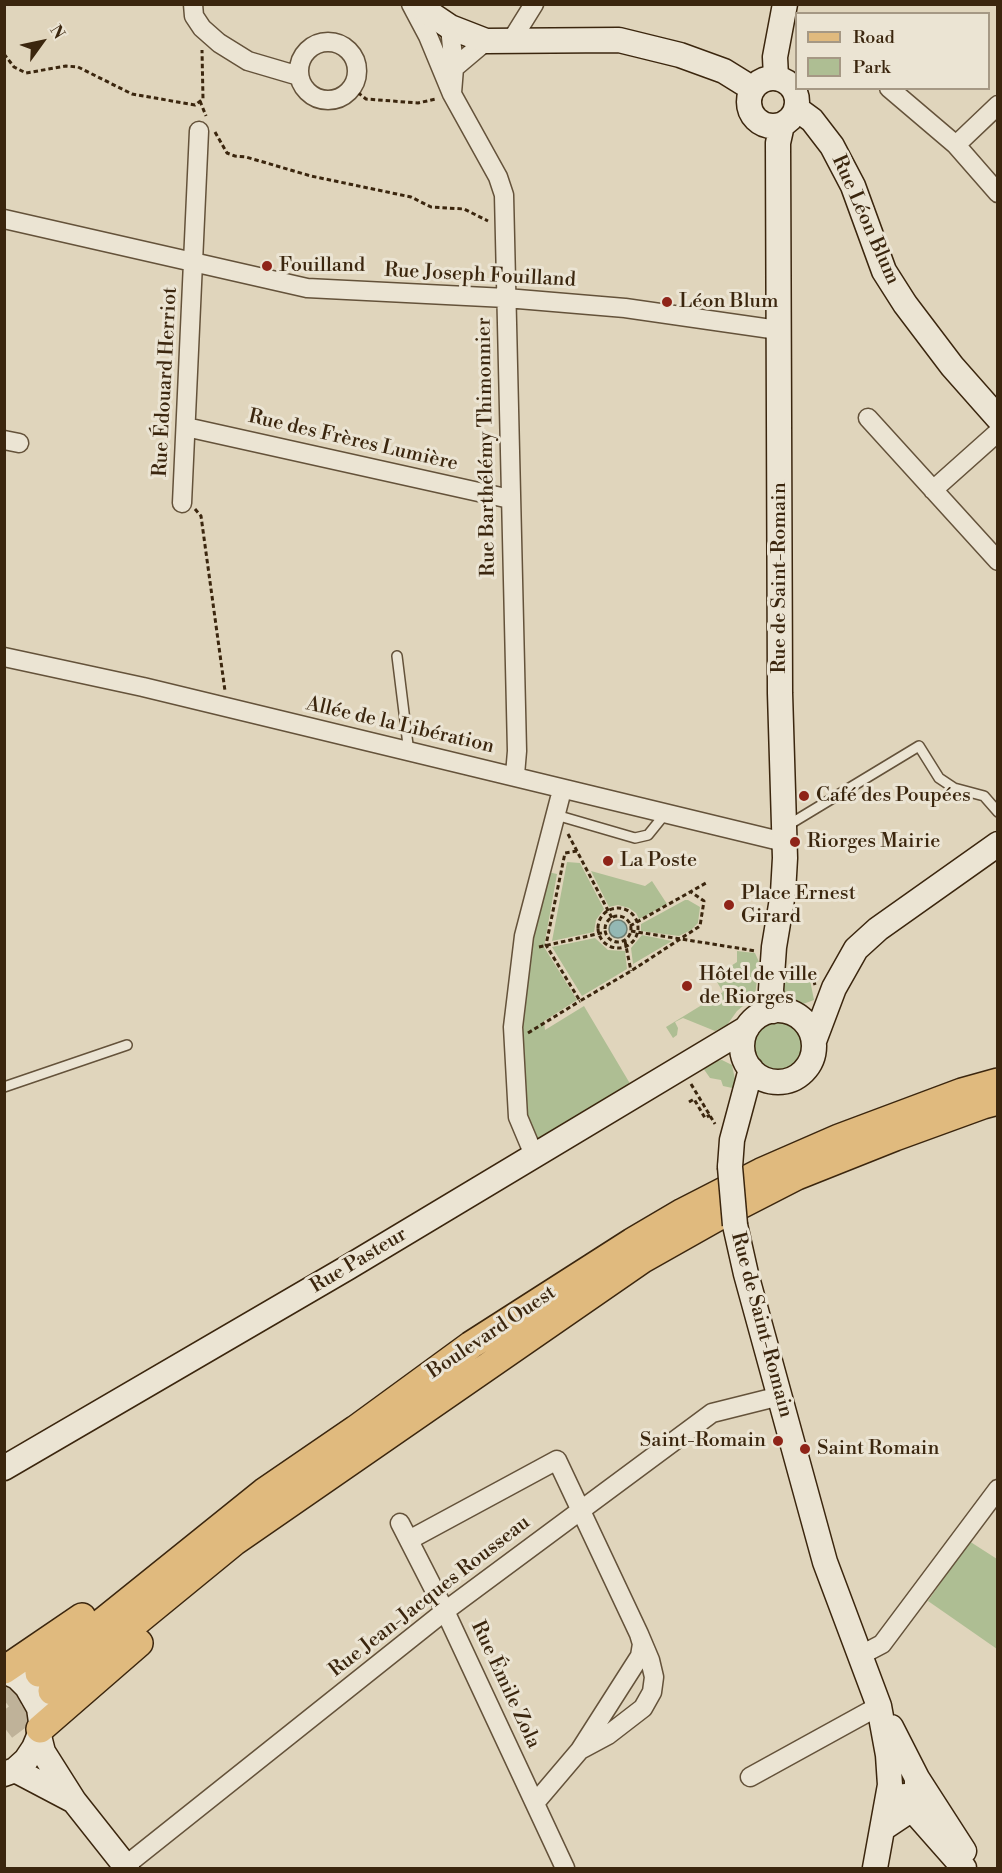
<!DOCTYPE html>
<meta charset="utf-8">
<style>
body{margin:0}
#map{position:relative;width:1002px;height:1873px;overflow:hidden;background:#e0d5bc;font-family:"Libre Bodoni",serif}
canvas{display:block}
.frame{position:absolute;inset:0;border:6px solid #3b260e;pointer-events:none}
.legend{position:absolute;left:795px;top:12px;width:195px;height:78px;box-sizing:border-box;background:#ebe4d3;border:2px solid #a59884;margin:0;padding:8px 10px;list-style:none;font-size:18px;color:#3b260e}
.legend li{display:flex;align-items:center;gap:12px;height:30px}
.legend b{width:30px;border:2px solid #a59884}
.north{position:absolute;left:12px;top:12px;width:60px;height:60px;-webkit-text-stroke:4px #ebe4d3;paint-order:stroke;rotate:57deg;font-size:16px;font-weight:700;line-height:24px;text-align:center;color:#3b260e}
.north::after{content:'';display:block;margin:auto;width:21px;height:27px;background:#3b260e;clip-path:polygon(50% 0,100% 100%,50% 72%,0 100%)}
</style>
<div id="map">
<canvas width="1002" height="1873"></canvas>
<div class="frame"></div>
<ul class="legend">
<li><b style="height:8px;background:#e0ba7e"></b>Road</li>
<li><b style="height:16px;background:#aebe93"></b>Park</li>
</ul>
<div class="north">N</div>
</div>
<script>
const ctx = document.querySelector('canvas').getContext('2d');
ctx.lineJoin = 'round';
function paint(path, color) { ctx.fillStyle = color; ctx.fill(path, 'evenodd'); }
const poly = rows => new Path2D(rows.map(r => 'M' + r).join(''));
function strokePath(path, color, width, dash) { ctx.strokeStyle = color; ctx.lineWidth = width; ctx.lineCap = dash ? 'butt' : 'round'; ctx.setLineDash(dash || []); ctx.stroke(path); }
function write(font, color, halo, rows, align = 'center') {
  ctx.font = font + ' "Libre Bodoni",serif'; ctx.lineWidth = 6; ctx.setLineDash([]); ctx.textBaseline = 'middle'; ctx.strokeStyle = halo; ctx.fillStyle = color; for (const [text, x, y, turn = 0] of rows) {
    ctx.save(); ctx.translate(x, y); ctx.rotate((+turn || 0) * Math.PI / 180); ctx.textAlign = isNaN(turn) ? turn : align; if (halo) ctx.strokeText(text, 0, 0); ctx.fillText(text, 0, 0); ctx.restore();
  }
}
const green = poly([
 [567,862,580,863,604,909,596,920,594,932,552,941],
 [543,871,557,874,544,947,577,1000,544,1021,545,1030,584,1006,632,1087,538,1143,525,1115,517,1027],
 [591,871,645,886,652,881,667,904,639,919,636,913,629,908,618,905,609,907],
 [685,900,688,900,700,907,698,923,691,930,679,936,641,931,641,924],
 [642,935,672,941,633,964,631,948],
 [595,938,608,950,625,951,627,969,582,996,552,947],
 [737,951,755,953,759,962,755,996,737,1011,727,1025,715,1031,683,1018,675,1022,678,1028,677,1035,673,1038,666,1027,723,992,714,977,737,962],
 [782,971,810,980,814,1000,803,1004,793,1002,785,996,782,987],
 '753 1046a27 27 0 1 1 54 0a27 27 0 1 1-54 0Z',
 [722,1060,732,1065,737,1089,723,1086,721,1080,710,1078,703,1068,715,1061],
 [969,1541,997,1559,997,1649,928,1601]
]);
const water = poly([
 '609 929a9 9 0 1 1 18 0a9 9 0 1 1-18 0Z'
]);
const primaryTunnel = poly([
 [4,1700,39,1673],
 [4,1727,52,1691]
]);
const path = poly([
 [4,54,14,67,26,73,66,66,78,67,132,94,195,105,203,99,202,50],
 [352,88,366,99,418,103,436,99],
 [200,101,206,116],
 [215,132,227,153,235,156,246,157,311,176,411,197,431,207,464,209,488,221],
 [195,509,201,516,225,691],
 [568,834,612,918],
 [577,851,565,853,546,945,580,1001,631,971,700,926,704,901,691,892],
 '598 928a20 20 0 1 1 40 0a20 20 0 1 1-40 0Z',
 '605 929a13 13 0 1 1 26 0a13 13 0 1 1-26 0Z',
 [630,926,706,883],
 [631,931,756,951],
 [625,941,631,971],
 [539,947,606,932],
 [790,969,812,975,815,985],
 [528,1033,580,1001],
 [691,1084,715,1124],
 [689,1102,694,1099,705,1118,710,1115]
]);
const lane = poly([
 [397,656,409,753],
 [556,815,635,838,648,835,665,814],
 [785,827,919,746,939,778,954,788,984,796,998,812],
 [4,1087,127,1045]
]);
const street = poly([
 [193,4,194,16,202,28,219,43,248,61,299,76],
 [411,4,428,36,452,94,498,177,504,195,517,751,515,775],
 [450,27,454,68],
 [511,41,534,4],
 '299 71a29 29 0 1 1 58 0a29 29 0 1 1-58 0Z',
 [889,88,956,145,998,193],
 [452,93,454,68,486,41],
 [956,145,998,105],
 [4,219,307,288,506,298,625,308,778,330],
 [868,418,998,561],
 [186,427,510,499],
 [4,440,19,443],
 [933,490,998,432],
 [182,503,199,131],
 [4,657,143,687,784,842],
 [534,1155,518,1117,513,1027,524,936,562,790],
 [400,1523,445,1611,565,1868],
 [409,1540,557,1460,639,1634,650,1660,654,1677,652,1692,643,1708,608,1735,580,1750,640,1656,642,1644,639,1634],
 [861,1655,882,1644,998,1489],
 [750,1777,879,1706],
 [535,1803,580,1750],
 [125,1866,445,1611,712,1413,780,1396]
]);
const secondary = poly([
 [416,4,450,27,486,41,619,40,680,55,724,71,753,89],
 [776,77,775,57,785,4],
 '749 102a24 24 0 1 1 48 0a24 24 0 1 1-48 0Z',
 [797,109,812,120,832,146,853,186,884,271,905,304,952,366,998,418],
 '742 1046a36 36 0 1 1 72 0a36 36 0 1 1-72 0Z',
 [773,1011,771,990,774,947,783,893,785,858,780,693,778,143,782,125],
 [814,1041,834,988,856,949,878,929,998,844],
 [730,1167,732,1140,751,1069],
 [735,1225,746,1274,825,1562,879,1706,888,1755,890,1785,875,1868],
 [4,1468,347,1268,747,1028],
 [4,1671,17,1677,27,1687,39,1708,41,1722,39,1736,34,1748,26,1760,15,1770,4,1774],
 [39,1736,43,1752,74,1801,127,1868],
 [15,1770,72,1800],
 [917,1778,964,1851],
 [905,1796,912,1809,964,1868],
 [882,1829,912,1809,917,1803,917,1778,891,1727]
]);
const primary = poly([
 [4,1670,82,1617],
 [39,1673,264,1492,356,1429,471,1345,632,1242,683,1212,761,1172,839,1138,962,1092,998,1082],
 [52,1691,234,1542,643,1259,721,1215,797,1176,895,1137,983,1105,998,1101],
 [40,1729,139,1643]
]);
const secondaryBridge = poly([
 [730,1167,735,1225]
]);
const markers = [
 [267,266,6,"#8f2418"],
 [667,302,6,"#8f2418"],
 [804,796,6,"#8f2418"],
 [795,842,6,"#8f2418"],
 [608,861,6,"#8f2418"],
 [729,905,6,"#8f2418"],
 [687,986,6,"#8f2418"],
 [778,1441,6,"#8f2418"],
 [805,1449,6,"#8f2418"]
];
const streetNames = [
 ["Rue Léon Blum",865,220,66],
 ["Rue Joseph Fouilland",480,276,3],
 ["Rue Édouard Herriot",166,382,-87],
 ["Rue des Frères Lumière",353,441,13],
 ["Rue Barthélémy Thimonnier",487,447,-91],
 ["Rue de Saint-Romain",780,578,-90],
 ["Allée de la Libération",400,726,13],
 ["Rue Pasteur",359,1261,-31],
 ["Rue de Saint-Romain",761,1325,75],
 ["Boulevard Ouest",492,1333,-34],
 ["Rue Jean-Jacques Rousseau",430,1597,-38],
 ["Rue Émile Zola",505,1685,65]
];
const poiNames = [
 ["Fouilland",279,266],
 ["Léon Blum",679,302],
 ["Café des Poupées",816,796],
 ["Riorges Mairie",807,842],
 ["La Poste",620,861],
 ["Place Ernest",741,894],
 ["Girard",741,917],
 ["Hôtel de ville",699,975],
 ["de Riorges",699,998],
 ["Saint-Romain",766,1441,"right"],
 ["Saint Romain",817,1449]
];
paint(green, '#aebe93');
paint(water, '#94b8b4');
strokePath(water, '#707e72', 1.5);
strokePath(primaryTunnel, '#bfb299', 27, [27, 14]);
strokePath(lane, '#64523a', 12);
strokePath(street, '#64523a', 21);
strokePath(secondary, '#3b260e', 27);
strokePath(primary, '#3b260e', 30);
strokePath(path, '#3b260e', 3, [4.5, 3]);
strokePath(lane, '#ebe4d3', 9);
strokePath(street, '#ebe4d3', 18);
strokePath(secondary, '#ebe4d3', 24);
strokePath(primary, '#e0ba7e', 27);
strokePath(secondaryBridge, '#3b260e', 27, []);
strokePath(secondaryBridge, '#ebe4d3', 24);
for (const [x, y, r, color] of markers) { const dot = new Path2D(); dot.arc(x, y, r, 0, 2 * Math.PI); ctx.fillStyle = color; ctx.fill(dot); strokePath(dot, '#ebe4d3', 2); }
write('20px', '#3b260e', '#ebe4d3', streetNames);
write('20px', '#3b260e', '#ebe4d3', poiNames, 'left');
</script>
